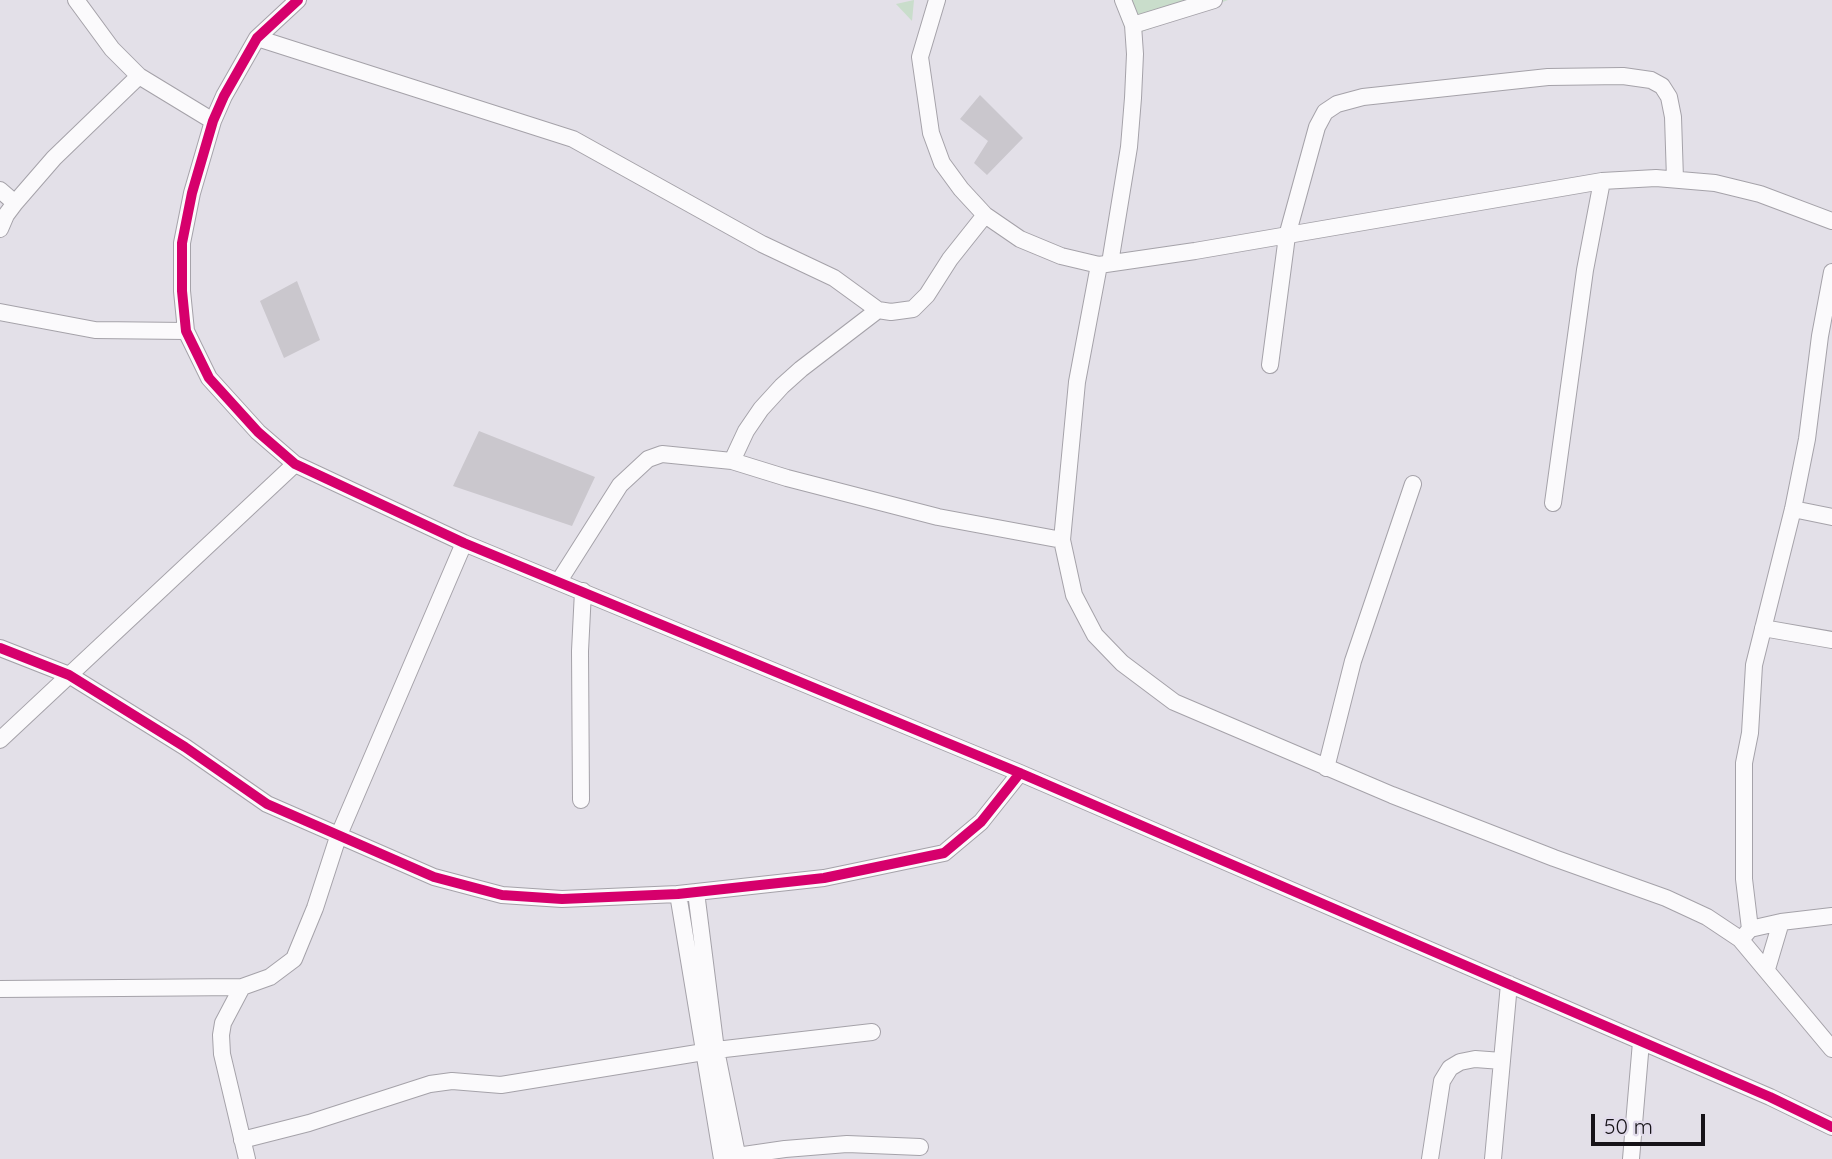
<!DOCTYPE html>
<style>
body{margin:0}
#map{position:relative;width:1832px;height:1159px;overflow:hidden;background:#e3e0e8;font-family:Quicksand,sans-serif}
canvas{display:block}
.scale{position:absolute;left:1591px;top:1114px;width:114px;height:32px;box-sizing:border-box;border:4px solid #161318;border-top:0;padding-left:9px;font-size:21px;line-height:24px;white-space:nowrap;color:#161318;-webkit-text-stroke:5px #e2dceb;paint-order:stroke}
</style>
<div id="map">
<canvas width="1832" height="1159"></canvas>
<div class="scale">50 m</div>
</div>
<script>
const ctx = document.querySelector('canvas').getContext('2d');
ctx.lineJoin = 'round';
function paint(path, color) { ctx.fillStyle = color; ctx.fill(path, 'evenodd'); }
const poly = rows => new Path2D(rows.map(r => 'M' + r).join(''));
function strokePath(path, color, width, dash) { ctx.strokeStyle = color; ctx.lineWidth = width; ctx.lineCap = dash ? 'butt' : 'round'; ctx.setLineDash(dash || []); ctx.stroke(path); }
const green = poly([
 [914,0,912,21,896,4],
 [1114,0,1228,0,1128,37]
]);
const building = poly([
 [980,95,1023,138,987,175,974,163,988,141,960,119],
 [297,281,320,340,284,358,260,301],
 [479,431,595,477,572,526,453,486]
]);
const minor = poly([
 [76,0,112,49,139,76,213,121],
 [298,0,257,38,224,96,213,121,192,193,182,243,182,291,186,331,209,378,258,432,295,464,464,543,1020,773,1770,1097,1832,1127],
 [937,0,920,57,931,133,942,163,961,189,985,215,1020,239,1061,256,1099,265,1195,251,1602,181,1656,178,1715,183,1760,194,1832,221],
 [1133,25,1214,0],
 [257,38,573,139,762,244,834,278,878,310,891,312,913,309,927,295,950,259,985,215],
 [0,190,15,203],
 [0,229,6,215,15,203,54,158,139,76],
 [1110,263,1129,147,1133,98,1135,54,1133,25,1123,0],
 [1099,265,1077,382,1062,540,1074,595,1095,635,1122,663,1174,702,1392,795,1554,858,1666,898,1707,917,1740,939,1832,1049],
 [0,312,95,330,186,331],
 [1270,365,1287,236,1317,127,1325,112,1337,104,1363,97,1548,77,1623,76,1651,80,1662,86,1669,97,1673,117,1675,179],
 [732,461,746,431,761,409,782,386,801,369,878,310],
 [1553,503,1585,270,1602,181],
 [1793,509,1832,517],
 [559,581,620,485,648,459,662,454,732,461,787,478,938,517,1062,540],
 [1763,628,1832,640],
 [0,648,69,675,185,747,267,804,434,877,502,895,562,899,678,894,824,878,944,853,981,822,1020,773],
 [0,740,295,464],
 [1326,768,1353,661,1413,484],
 [581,800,580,651,583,591],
 [696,892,716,1050,738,1159],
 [678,894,722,1159],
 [1750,929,1744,879,1744,763,1750,733,1754,665,1793,509,1807,439,1820,336,1832,272],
 [1745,935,1750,929,1781,922,1832,916],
 [1767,969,1781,922],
 [242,987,223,1023,221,1035,222,1054,247,1159],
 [0,989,242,987,270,977,294,959,315,908,338,837,464,543],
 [242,1140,309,1123,430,1084,452,1081,501,1085,716,1050,872,1032],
 [737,1156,785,1149,847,1144,920,1147],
 [1430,1159,1442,1081,1450,1068,1460,1062,1475,1059,1502,1061],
 [1493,1159,1509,984],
 [1631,1159,1641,1042]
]);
const cycleway = poly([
 [298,0,257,38,224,96,213,121,192,193,182,243,182,291,186,331,209,378,258,432,295,464,464,543,1020,773,1770,1097,1832,1127],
 [0,648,69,675,185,747,267,804,434,877,502,895,562,899,678,894,824,878,944,853,981,822,1020,773]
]);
paint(green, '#c9ddcb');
paint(building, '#cac7cd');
strokePath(minor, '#a5a2a9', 18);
strokePath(minor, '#fbfafc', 16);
strokePath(cycleway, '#d6006c', 10);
</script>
